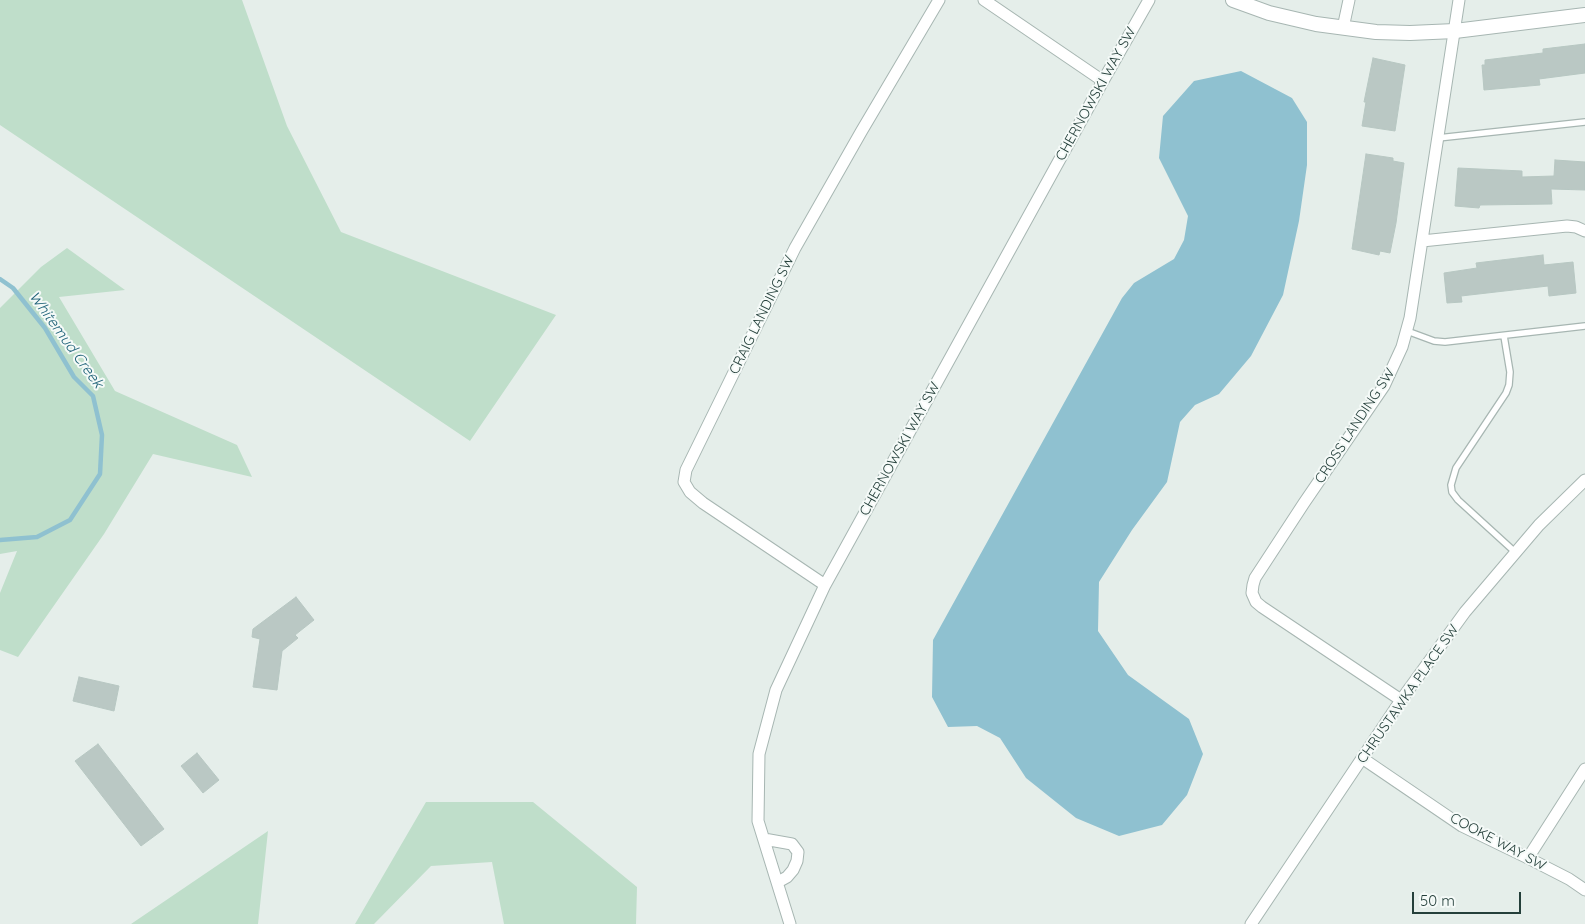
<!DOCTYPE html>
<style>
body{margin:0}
#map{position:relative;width:1585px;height:924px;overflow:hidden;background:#e5eeea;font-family:Quicksand,sans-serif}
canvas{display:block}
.scale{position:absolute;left:1412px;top:892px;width:109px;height:22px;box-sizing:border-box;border:2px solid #243f3a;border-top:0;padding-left:6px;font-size:15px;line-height:18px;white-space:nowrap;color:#243f3a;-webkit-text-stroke:4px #f5faf8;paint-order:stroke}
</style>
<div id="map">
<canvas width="1585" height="924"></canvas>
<div class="scale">50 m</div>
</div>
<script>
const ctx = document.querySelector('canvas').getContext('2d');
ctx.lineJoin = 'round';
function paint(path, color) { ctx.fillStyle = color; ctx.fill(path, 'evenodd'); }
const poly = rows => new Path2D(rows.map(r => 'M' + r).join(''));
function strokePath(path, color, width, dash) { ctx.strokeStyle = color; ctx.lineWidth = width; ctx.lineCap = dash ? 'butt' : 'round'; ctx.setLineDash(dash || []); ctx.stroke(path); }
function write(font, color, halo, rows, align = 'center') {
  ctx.font = font + ' Quicksand,sans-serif'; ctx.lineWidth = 4; ctx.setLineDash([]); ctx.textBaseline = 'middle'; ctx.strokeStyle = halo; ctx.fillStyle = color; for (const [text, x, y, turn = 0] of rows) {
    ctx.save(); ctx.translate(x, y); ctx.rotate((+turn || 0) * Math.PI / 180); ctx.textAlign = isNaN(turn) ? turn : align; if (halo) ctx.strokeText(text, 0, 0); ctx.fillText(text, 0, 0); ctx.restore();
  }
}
const green = poly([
 [0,0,242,0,287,126,341,232,556,315,470,441,0,125],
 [67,248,125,290,59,297,115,391,237,445,252,477,153,454,104,534,18,657,0,650,0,593,17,551,0,554,0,308,41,267],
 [426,802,533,802,637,887,636,924,504,924,492,862,431,866,374,924,355,924],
 [268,831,258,924,131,924]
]);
const water = poly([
 [1241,71,1292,98,1307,122,1307,165,1299,221,1283,295,1251,356,1219,394,1195,405,1180,422,1167,482,1132,530,1099,582,1098,631,1128,675,1189,719,1203,754,1187,795,1162,825,1119,836,1076,818,1026,778,1000,738,977,726,948,727,932,697,933,640,1122,298,1134,283,1174,259,1184,240,1188,216,1159,158,1163,116,1194,81]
]);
const stream = poly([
 [0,279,13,288,45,328,74,377,93,396,102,435,100,474,70,520,37,537,0,540]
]);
const building = poly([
 [1585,44,1585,73,1539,79,1540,85,1484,90,1482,65,1485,65,1485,60,1543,53,1543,49,1585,44],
 [1373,58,1405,65,1395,131,1362,126,1366,102,1364,102,1373,58],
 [1366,154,1393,158,1393,161,1404,163,1396,223,1390,253,1380,251,1379,255,1352,249,1366,154],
 [1555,160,1585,162,1585,190,1551,189,1552,204,1480,205,1479,208,1455,206,1458,168,1522,171,1522,177,1554,176,1555,160],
 [1543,255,1544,265,1573,262,1576,293,1549,296,1548,286,1461,296,1462,302,1447,303,1444,273,1477,268,1476,263,1543,255],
 [296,597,314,620,295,635,298,638,282,651,277,690,253,687,260,639,252,637,253,629,296,597],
 [79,677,119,686,114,711,73,701,79,677],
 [98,744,164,829,141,846,75,761,98,744],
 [197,753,219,780,203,793,181,766,197,753]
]);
const service = poly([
 [1438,138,1585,122],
 [1407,331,1434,341,1445,342,1585,326],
 [1504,336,1510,372,1509,385,1506,393,1456,468,1451,485,1452,492,1458,500,1515,552]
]);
const minor = poly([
 [984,0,1103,81],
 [1343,28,1349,0],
 [1422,241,1567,226,1576,227,1585,231],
 [825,585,703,503,690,492,684,482,686,470,795,248,861,132,939,0],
 [1401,700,1262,607,1256,602,1252,593,1253,585,1255,578,1304,503,1384,386,1402,347,1410,318,1459,0],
 [1362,758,1462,826,1528,858,1569,879,1585,890],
 [764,839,792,844,798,852,797,861,793,870,787,877,778,882],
 [1528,858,1585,769],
 [790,924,758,821,759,754,776,690,825,585,1103,81,1149,0],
 [1251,924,1401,700,1465,612,1539,525,1585,480]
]);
const tertiary = poly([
 [1233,0,1269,13,1316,24,1376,32,1410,33,1455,31,1585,15]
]);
const streetNames = [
 ["CHERNOWSKI WAY SW",1096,94,-61],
 ["CRAIG LANDING SW",762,315,-64],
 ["CROSS LANDING SW",1355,426,-57],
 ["CHERNOWSKI WAY SW",900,449,-61],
 ["CHRUSTAWKA PLACE SW",1408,694,-55],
 ["COOKE WAY SW",1498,842,28]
];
const waterNames = [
 ["Whitemud Creek",66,340,54]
];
paint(green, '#bfdeca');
paint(water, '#8fc1d0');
strokePath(stream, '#8fc1d0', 4.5);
paint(building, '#bac8c4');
strokePath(building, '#b7c7c2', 1);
strokePath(service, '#a7b6b2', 8);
strokePath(minor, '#a7b6b2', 13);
strokePath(tertiary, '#a7b6b2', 16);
strokePath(service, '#fff', 5.5);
strokePath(minor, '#fff', 11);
strokePath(tertiary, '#fff', 14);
write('14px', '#243f3a', '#f5faf8', streetNames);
write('italic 15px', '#206379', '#f5faf8', waterNames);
</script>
